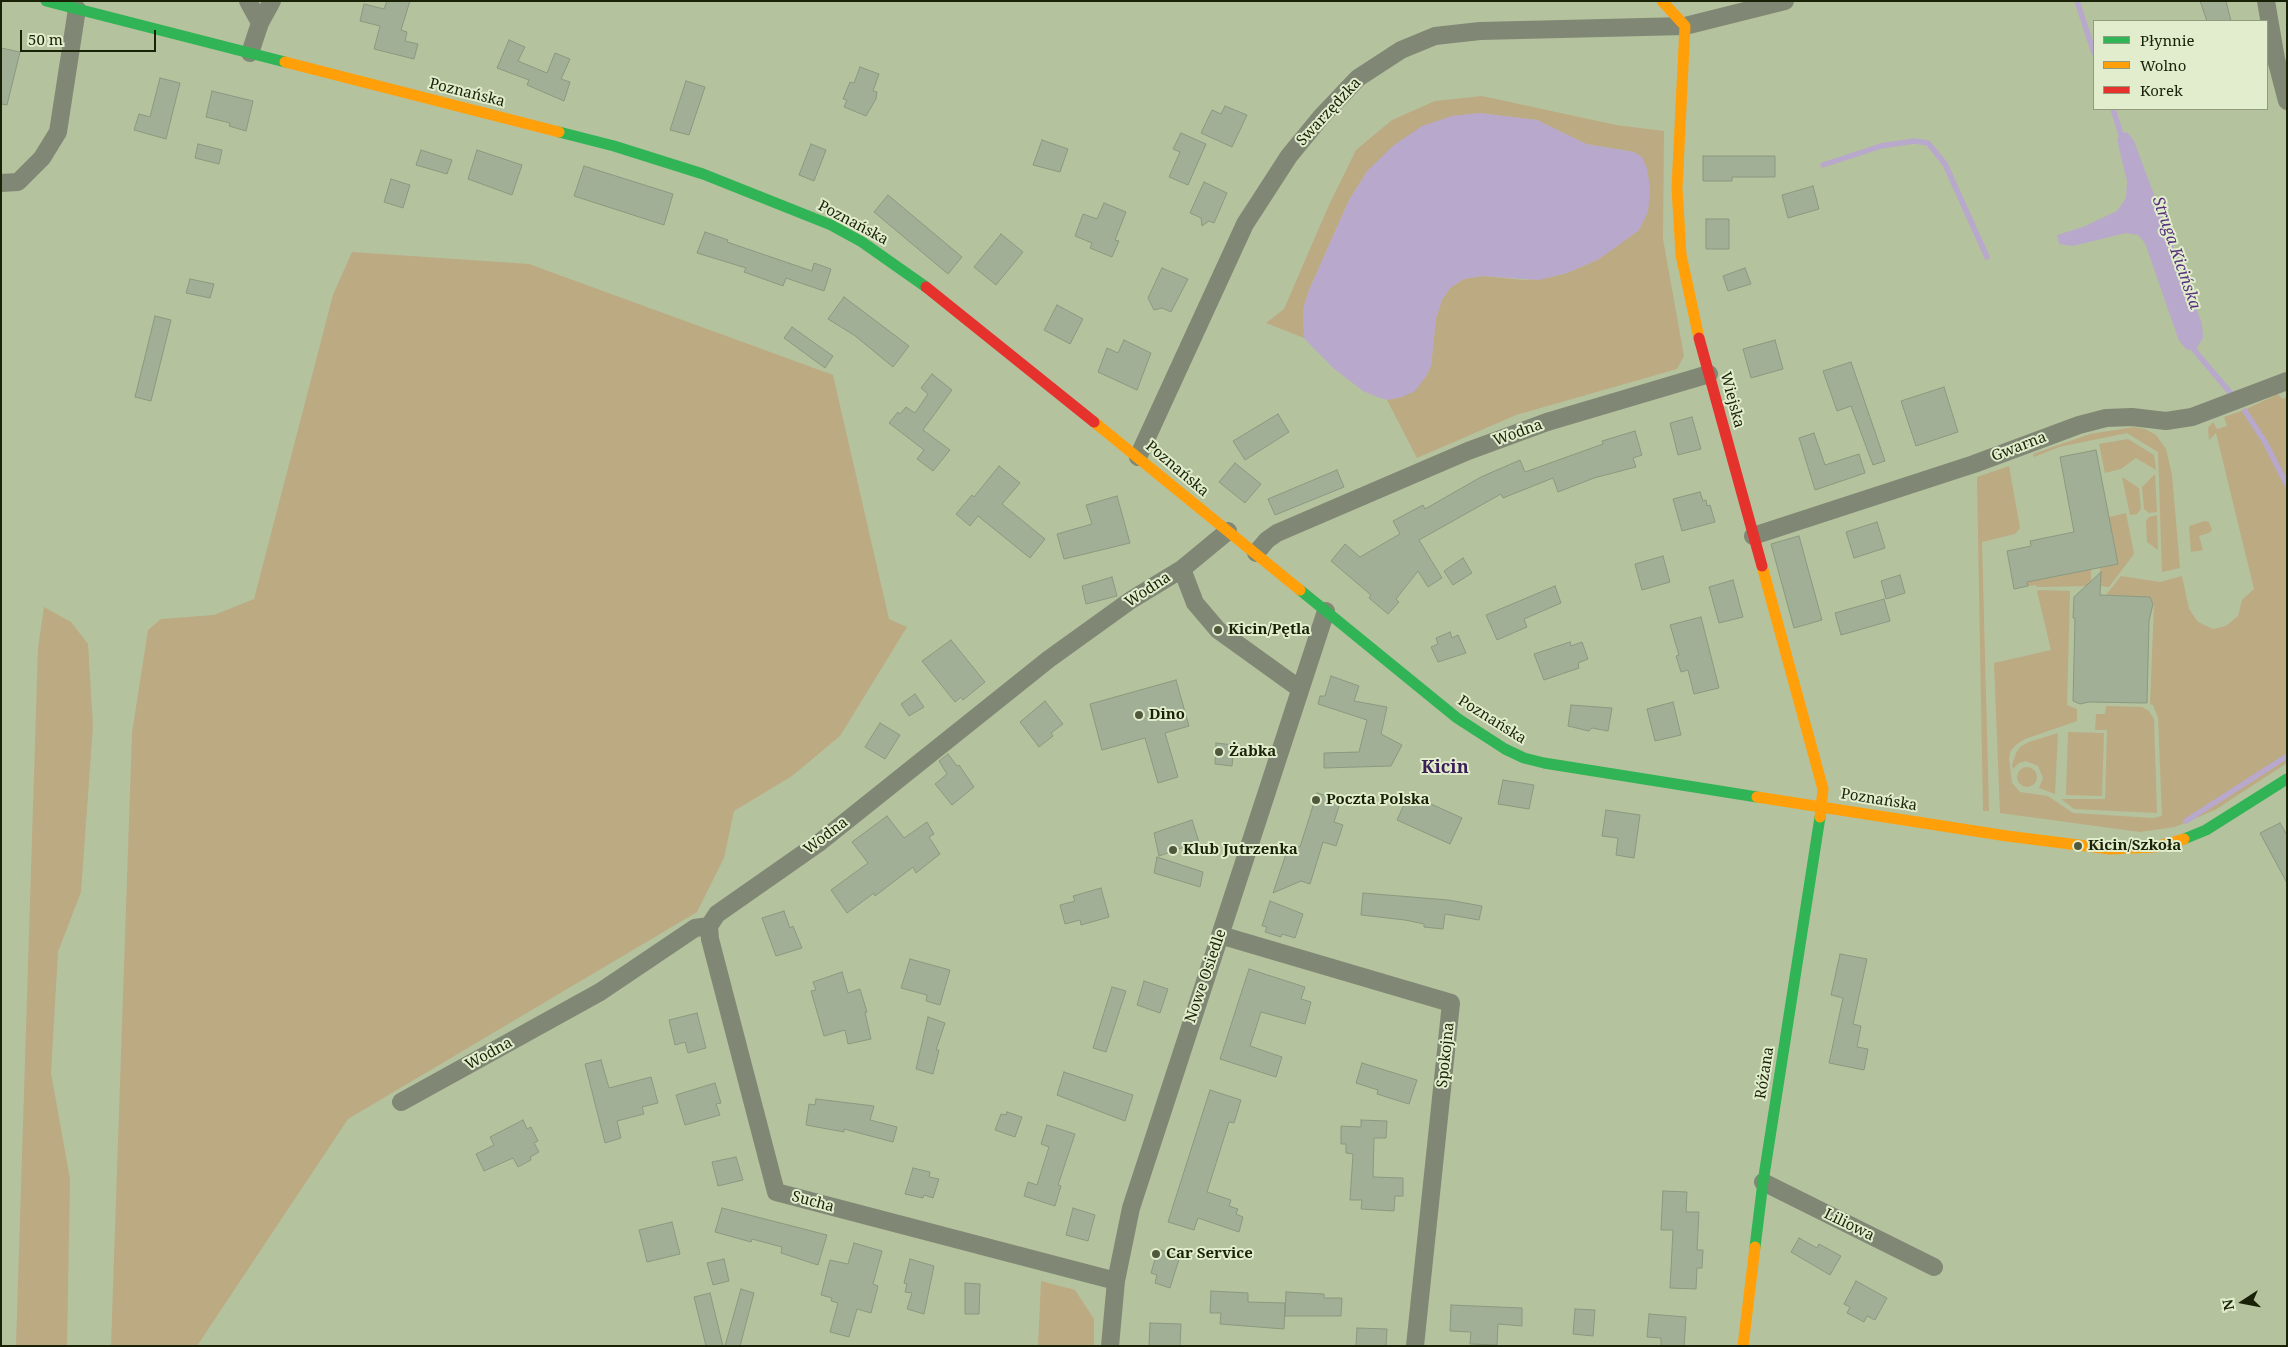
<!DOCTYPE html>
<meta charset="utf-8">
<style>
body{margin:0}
#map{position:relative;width:2288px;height:1347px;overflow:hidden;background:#b5c29e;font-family:"Noto Serif",serif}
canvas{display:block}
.frame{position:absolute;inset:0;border:2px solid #192107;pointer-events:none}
.legend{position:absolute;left:2093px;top:20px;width:175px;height:90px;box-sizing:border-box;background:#e1edcc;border:1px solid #919b7d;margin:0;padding:6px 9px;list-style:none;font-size:15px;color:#192107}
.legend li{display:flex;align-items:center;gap:10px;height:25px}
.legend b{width:25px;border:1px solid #919b7d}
.north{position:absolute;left:2218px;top:1277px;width:50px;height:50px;-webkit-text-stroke:4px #e1edcc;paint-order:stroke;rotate:259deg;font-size:14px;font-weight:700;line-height:20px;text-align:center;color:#192107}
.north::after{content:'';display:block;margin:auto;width:18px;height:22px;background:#192107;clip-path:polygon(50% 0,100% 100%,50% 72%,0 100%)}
.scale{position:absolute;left:20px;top:30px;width:136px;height:22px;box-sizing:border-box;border:2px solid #192107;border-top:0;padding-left:6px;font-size:15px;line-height:18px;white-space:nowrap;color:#192107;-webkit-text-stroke:4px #e1edcc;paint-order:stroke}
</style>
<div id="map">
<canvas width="2288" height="1347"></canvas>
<div class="frame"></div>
<ul class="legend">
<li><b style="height:6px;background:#30b455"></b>Płynnie</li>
<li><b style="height:6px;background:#ff9f0a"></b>Wolno</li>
<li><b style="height:6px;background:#e5322d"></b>Korek</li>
</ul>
<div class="north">N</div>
<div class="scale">50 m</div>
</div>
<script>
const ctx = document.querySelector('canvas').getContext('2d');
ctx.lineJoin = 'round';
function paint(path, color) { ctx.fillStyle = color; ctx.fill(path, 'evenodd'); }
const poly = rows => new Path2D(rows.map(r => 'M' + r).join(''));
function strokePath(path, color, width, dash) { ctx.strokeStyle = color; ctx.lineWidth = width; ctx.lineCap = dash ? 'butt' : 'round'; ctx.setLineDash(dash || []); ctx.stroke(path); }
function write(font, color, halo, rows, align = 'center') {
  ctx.font = font + ' "Noto Serif",serif'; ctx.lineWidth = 4; ctx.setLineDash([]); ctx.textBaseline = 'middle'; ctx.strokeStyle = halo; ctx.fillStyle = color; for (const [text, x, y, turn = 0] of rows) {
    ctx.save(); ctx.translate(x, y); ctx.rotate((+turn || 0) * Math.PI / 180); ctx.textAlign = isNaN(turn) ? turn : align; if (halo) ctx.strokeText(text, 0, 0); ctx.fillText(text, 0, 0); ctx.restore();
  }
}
const green = poly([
 [1482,96,1616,125,1664,131,1663,239,1684,356,1677,369,1516,415,1417,458,1387,400,1402,397,1426,376,1431,366,1436,318,1442,300,1450,288,1464,279,1482,276,1524,280,1552,277,1567,273,1597,260,1639,230,1634,152,1586,144,1537,120,1479,113,1368,170,1349,200,1309,290,1303,309,1304,338,1266,323,1284,309,1329,205,1356,150,1392,120,1435,101],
 [352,252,529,264,833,375,889,619,907,627,840,736,792,776,734,811,724,858,697,912,348,1119,197,1346,111,1346,132,733,148,630,161,619,214,615,254,599,333,295],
 [2278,394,2282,399,2287,397,2287,763,2215,810,2175,827,2140,832,2000,813,1994,663,2051,650,2037,591,2040,590,2070,591,2067,705,2077,709,2077,721,2025,739,2017,744,2011,750,2009,758,2012,783,2020,792,2048,796,2073,813,2153,818,2162,816,2158,718,2153,705,2150,704,2154,605,2150,597,2106,595,2121,576,2160,582,2182,576,2189,609,2198,622,2213,629,2226,626,2238,616,2242,600,2254,589,2216,433,2209,440,2208,428,2213,422,2217,429,2227,426,2224,417,2244,410],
 [2134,427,2145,429,2156,435,2166,449,2172,475,2180,568,2162,572,2158,452,2127,433,2059,447,2034,457,2033,454,2090,434],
 [2128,439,2154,455,2156,470,2136,458,2121,469,2105,473,2099,444],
 [2009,466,2020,528,2015,534,1982,542,1989,811,1983,811,1977,477],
 [2155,474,2157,512,2149,513,2144,509,2142,487],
 [2122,477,2139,488,2141,509,2137,514,2130,515],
 [2126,513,2134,554,2109,587,2100,586,2100,568,2118,564,2109,517],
 [2157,515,2158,550,2147,542,2146,521,2149,517],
 [2205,521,2209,522,2212,530,2209,533,2199,536,2203,550,2191,552,2189,526],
 [2091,569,2091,586,2037,587,2036,585,2028,586,2027,582],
 [44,607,71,622,88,644,93,726,81,892,58,952,51,1073,70,1179,67,1346,16,1346,38,648],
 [2106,706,2142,707,2149,711,2154,719,2157,813,2074,809,2061,799,2105,799,2107,730,2095,730,2096,714,2105,714],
 [2068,732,2104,733,2102,796,2066,795],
 [2058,733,2055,794,2039,788,2043,778,2038,766,2026,761,2019,763,2013,769,2012,765,2016,753,2020,747,2029,742],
 '2017 777a10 10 0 1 1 20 0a10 10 0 1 1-20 0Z',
 [1041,1281,1075,1290,1094,1319,1094,1346,1038,1346]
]);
const water = poly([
 [1479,113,1537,120,1586,144,1634,152,1642,157,1647,168,1650,189,1648,212,1639,230,1612,250,1597,260,1567,273,1539,280,1482,276,1464,279,1450,288,1442,300,1436,318,1431,366,1426,376,1415,391,1402,397,1387,400,1375,396,1363,391,1332,367,1304,338,1303,309,1309,290,1349,200,1368,170,1394,145,1422,126,1452,116],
 [2121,132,2128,133,2134,141,2202,324,2203,338,2195,351,2186,349,2179,341,2145,243,2138,235,2126,233,2073,246,2059,244,2057,235,2083,227,2117,211,2126,198,2127,181,2117,140]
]);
const stream = poly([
 [2077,1,2094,53],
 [2113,109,2122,138],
 [1823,165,1881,146,1914,141,1928,143,1945,164,1987,257],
 [2193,345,2195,351,2233,396],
 [2245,411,2265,442,2287,485],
 [2186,821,2287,756]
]);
const building = poly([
 [387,1,410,1,401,30,407,32,405,41,418,44,414,59,374,49,380,26,360,21,364,4,384,9,387,1],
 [2200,1,2226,1,2231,21,2207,21,2200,1],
 [509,40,525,47,518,61,547,73,555,53,570,59,561,79,570,82,564,101,527,85,529,80,497,68,509,40],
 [1,48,20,52,7,105,1,104,1,48],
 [860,67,879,74,873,91,877,92,876,99,866,116,844,107,847,100,843,99,850,82,854,83,860,67],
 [160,78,180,83,166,139,134,130,139,114,150,117,160,78],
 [686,81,705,87,689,135,670,130,686,81],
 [212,91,253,101,246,131,229,126,230,123,206,117,212,91],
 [1225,106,1247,115,1232,147,1201,133,1212,110,1221,114,1225,106],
 [1181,133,1206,144,1188,185,1169,177,1180,152,1173,149,1181,133],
 [1042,140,1068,149,1060,172,1033,165,1042,140],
 [198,144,222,150,219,164,195,158,198,144],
 [811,144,826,150,814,181,799,175,811,144],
 [421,150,452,160,447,174,416,165,421,150],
 [477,150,522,165,512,195,468,179,477,150],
 [1703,156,1775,156,1775,177,1732,177,1732,181,1703,181,1703,156],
 [584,166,673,194,664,225,574,196,584,166],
 [391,179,410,185,403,208,384,202,391,179],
 [1204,182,1227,193,1214,223,1209,221,1202,226,1201,218,1190,213,1204,182],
 [1813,186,1819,209,1788,218,1782,195,1813,186],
 [888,195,962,257,948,274,874,212,888,195],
 [1104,203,1126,212,1115,240,1119,241,1112,257,1090,248,1092,243,1075,236,1083,214,1097,219,1104,203],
 [1706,219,1729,219,1729,249,1706,249,1706,219],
 [705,232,728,240,727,242,812,271,814,263,831,269,824,291,786,278,783,286,744,272,746,268,697,253,705,232],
 [1001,234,1023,252,996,285,974,267,1001,234],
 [1162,268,1188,279,1171,312,1162,308,1154,310,1148,298,1162,268],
 [1745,268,1751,284,1728,291,1723,276,1745,268],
 [190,279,214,284,210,298,186,293,190,279],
 [844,297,909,346,893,367,854,335,828,319,844,297],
 [1057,305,1083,319,1070,344,1044,330,1057,305],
 [155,316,171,320,151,401,135,397,155,316],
 [792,327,833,356,825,368,784,338,792,327],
 [1124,340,1151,353,1137,390,1098,372,1107,348,1118,353,1124,340],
 [1775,340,1783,369,1751,378,1743,349,1775,340],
 [1851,362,1885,461,1873,465,1851,406,1837,411,1823,371,1851,362],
 [932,374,952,390,923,430,950,450,933,471,917,459,924,450,889,423,898,412,900,414,906,407,915,413,928,394,921,388,932,374],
 [1944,387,1958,432,1916,446,1901,401,1944,387],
 [1278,414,1289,432,1245,460,1233,441,1278,414],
 [1692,417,1701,449,1678,455,1670,423,1692,417],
 [1635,431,1642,455,1633,458,1636,467,1594,478,1558,492,1553,478,1503,498,1501,494,1419,540,1442,578,1428,587,1418,571,1396,599,1399,602,1388,614,1369,598,1371,595,1331,561,1345,544,1360,557,1400,534,1393,521,1423,505,1425,509,1481,477,1520,460,1525,472,1603,444,1602,441,1635,431],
 [1814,433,1825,465,1859,454,1865,473,1815,490,1799,438,1814,433],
 [2096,450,2118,564,2027,582,2028,586,2014,589,2007,551,2031,546,2030,541,2074,532,2060,457,2096,450],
 [1235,463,1261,484,1245,503,1219,482,1235,463],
 [999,466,1020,483,1002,504,1045,539,1030,558,978,516,970,526,956,514,972,495,974,497,999,466],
 [1337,470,1344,487,1275,515,1268,499,1337,470],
 [1700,492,1703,501,1706,500,1707,506,1710,505,1715,522,1682,531,1673,499,1700,492],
 [1117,496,1130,543,1064,559,1057,534,1092,524,1086,505,1117,496],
 [1877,522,1885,548,1854,558,1846,532,1877,522],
 [1799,536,1822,620,1794,628,1771,544,1799,536],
 [1663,556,1670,582,1642,590,1635,564,1663,556],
 [1463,558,1472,573,1453,585,1444,571,1463,558],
 [2101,572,2100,595,2150,597,2153,604,2149,621,2147,703,2089,702,2080,704,2073,701,2075,618,2073,618,2074,597,2101,572],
 [1900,575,1905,593,1886,599,1881,581,1900,575],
 [1112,577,1117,596,1086,604,1082,586,1112,577],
 [1733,580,1743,617,1719,623,1709,587,1733,580],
 [1555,586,1561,603,1524,619,1527,627,1497,640,1486,615,1555,586],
 [1884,599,1890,621,1841,635,1835,613,1884,599],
 [1701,617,1719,688,1694,694,1688,670,1681,672,1676,656,1679,655,1670,625,1701,617],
 [1450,632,1452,638,1458,635,1466,653,1438,662,1431,647,1438,644,1436,638,1450,632],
 [951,640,985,682,963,700,961,697,955,702,922,661,951,640],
 [1570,642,1571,646,1582,642,1588,659,1578,663,1579,668,1544,680,1534,654,1570,642],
 [1331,676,1359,686,1354,701,1387,707,1381,734,1402,745,1391,766,1324,768,1324,753,1359,752,1367,720,1318,704,1320,696,1325,696,1331,676],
 [1176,680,1189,726,1165,733,1178,777,1158,783,1145,738,1102,750,1090,704,1176,680],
 [915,694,924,707,909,716,901,704,915,694],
 [1045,701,1063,724,1051,733,1053,736,1039,747,1020,722,1045,701],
 [1673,702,1681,735,1655,741,1647,709,1673,702],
 [1571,705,1612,708,1608,731,1592,728,1589,731,1568,726,1571,705],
 [880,723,900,735,885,759,865,747,880,723],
 [1216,743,1234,745,1232,766,1215,764,1216,743],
 [948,754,957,766,959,765,974,787,952,805,935,784,947,774,939,761,948,754],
 [1503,780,1534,785,1529,809,1498,804,1503,780],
 [1317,793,1341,800,1334,822,1343,825,1336,846,1323,842,1310,884,1301,881,1273,893,1286,854,1292,856,1295,846,1300,847,1317,793],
 [1409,794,1462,818,1450,844,1397,820,1409,794],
 [1606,810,1640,815,1634,858,1616,855,1618,838,1602,836,1606,810],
 [887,816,904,838,927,822,934,834,929,837,940,854,916,873,913,867,875,896,874,893,847,913,831,890,868,863,852,842,887,816],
 [1192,820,1199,842,1159,856,1154,833,1192,820],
 [2280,823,2287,835,2287,883,2260,833,2280,823],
 [1157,857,1203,872,1200,887,1154,873,1157,857],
 [1101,888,1109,917,1081,925,1080,920,1065,924,1060,905,1075,901,1073,896,1101,888],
 [1363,893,1448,900,1482,906,1479,920,1445,914,1443,929,1424,927,1424,924,1405,920,1361,915,1363,893],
 [1270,901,1303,914,1295,938,1282,934,1281,937,1265,932,1267,927,1262,926,1270,901],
 [784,911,790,928,793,926,802,948,776,956,762,918,784,911],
 [1840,954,1867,959,1853,1024,1861,1026,1857,1047,1868,1049,1864,1070,1829,1063,1843,998,1831,995,1840,954],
 [910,959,950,970,940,1005,926,1001,927,995,901,988,910,959],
 [1249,969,1305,987,1301,999,1311,1002,1305,1024,1261,1012,1250,1046,1282,1057,1276,1077,1220,1059,1249,969],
 [842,972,848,993,860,989,867,1012,865,1012,871,1039,848,1044,845,1030,824,1036,811,991,816,990,813,982,842,972],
 [1144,981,1168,989,1160,1013,1137,1005,1144,981],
 [1112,987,1126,991,1106,1052,1093,1048,1112,987],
 [697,1013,706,1048,688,1053,685,1042,675,1045,669,1020,697,1013],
 [928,1017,945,1023,936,1050,939,1050,933,1074,916,1069,928,1017],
 [601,1060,609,1088,651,1077,658,1103,642,1107,644,1114,617,1121,621,1138,605,1143,585,1064,601,1060],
 [1362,1063,1417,1080,1409,1104,1377,1094,1378,1090,1356,1083,1362,1063],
 [1064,1072,1133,1095,1125,1121,1057,1095,1064,1072],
 [715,1083,721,1103,716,1104,720,1115,685,1125,676,1095,715,1083],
 [1210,1090,1241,1100,1234,1123,1229,1122,1207,1192,1231,1200,1229,1206,1238,1209,1236,1214,1243,1217,1239,1232,1198,1218,1194,1230,1168,1222,1210,1090],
 [816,1099,874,1106,870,1120,897,1127,893,1142,844,1129,844,1132,806,1125,809,1104,815,1105,816,1099],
 [1007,1112,1022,1117,1015,1137,995,1130,1001,1114,1006,1115,1007,1112],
 [523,1120,527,1129,531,1127,538,1141,534,1143,539,1152,530,1157,531,1160,518,1167,513,1158,484,1171,476,1154,494,1145,490,1137,523,1120],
 [1361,1120,1387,1121,1386,1138,1374,1138,1373,1177,1403,1178,1403,1196,1395,1196,1394,1211,1361,1209,1362,1200,1350,1200,1353,1154,1346,1153,1346,1144,1341,1144,1341,1126,1361,1127,1361,1120],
 [1047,1125,1075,1134,1058,1185,1061,1186,1055,1206,1024,1196,1028,1182,1037,1185,1049,1147,1041,1144,1047,1125],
 [736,1157,743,1180,718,1186,712,1162,736,1157],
 [913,1168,930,1172,929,1177,939,1179,933,1198,924,1195,923,1198,905,1194,913,1168],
 [1663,1191,1687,1192,1686,1212,1699,1212,1697,1250,1703,1250,1702,1268,1697,1268,1696,1289,1670,1288,1673,1230,1661,1230,1663,1191],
 [722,1208,827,1235,818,1265,781,1253,782,1247,752,1239,751,1242,715,1232,722,1208],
 [1073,1208,1095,1215,1088,1241,1066,1235,1073,1208],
 [672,1222,680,1254,647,1262,639,1230,672,1222],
 [1799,1238,1817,1248,1819,1244,1841,1256,1830,1275,1791,1252,1799,1238],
 [854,1243,882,1251,873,1284,878,1286,871,1313,857,1309,849,1337,830,1332,838,1303,831,1301,832,1298,821,1295,830,1260,848,1264,854,1243],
 [1158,1249,1180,1256,1170,1288,1155,1283,1157,1275,1151,1273,1158,1249],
 [724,1259,729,1281,713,1285,707,1263,724,1259],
 [910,1259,934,1266,924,1314,907,1309,912,1293,905,1292,907,1284,904,1283,910,1259],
 [1856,1281,1887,1298,1875,1320,1867,1316,1864,1322,1847,1313,1850,1307,1844,1304,1856,1281],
 [965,1283,980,1284,979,1314,965,1314,965,1283],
 [741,1289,754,1293,740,1346,725,1346,741,1289],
 [1211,1291,1248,1293,1248,1302,1285,1303,1284,1329,1220,1324,1221,1313,1210,1313,1211,1291],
 [1286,1292,1324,1294,1324,1298,1342,1298,1341,1316,1285,1316,1286,1292],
 [710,1293,723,1346,706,1346,694,1297,710,1293],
 [1451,1305,1522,1308,1522,1326,1498,1324,1497,1345,1470,1344,1471,1332,1450,1331,1451,1305],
 [1575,1309,1595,1310,1593,1336,1573,1334,1575,1309],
 [1649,1314,1686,1317,1684,1346,1661,1346,1661,1338,1647,1337,1649,1314],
 [1150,1323,1181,1324,1180,1346,1149,1346,1150,1323],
 [1357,1328,1387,1329,1386,1346,1356,1346,1357,1328]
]);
const street = poly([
 [248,1,260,23],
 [2266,1,2276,59,2287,101],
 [250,53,260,23,272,1],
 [1,183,18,182,42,158,58,132,77,9],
 [1138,457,1245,224,1289,156,1321,117,1358,78,1401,50,1435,36,1480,31,1685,26,1785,1],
 [1753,536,1974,464,2079,425,2106,418,2132,417,2166,421,2192,417,2287,381],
 [1256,553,1267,540,1277,533,1468,451,1547,422,1709,374],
 [1182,569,1195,603,1218,630,1300,689],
 [709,926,710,939,776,1192,1116,1281],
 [1220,935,1451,1003,1415,1346],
 [401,1102,600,992,695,928,709,926,717,914,820,842,1049,659,1131,600,1182,569,1228,531],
 [1763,1182,1934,1267],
 [1110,1346,1116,1281,1131,1208,1326,611]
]);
const fast = poly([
 [46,1,285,62],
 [559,132,614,146,703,174,831,225,862,242,926,287],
 [1300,590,1457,718,1505,749,1524,758,1544,763,1757,797],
 [2184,839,2206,830,2287,779],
 [1755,1247,1763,1182,1820,817]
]);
const slow = poly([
 [1662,1,1685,26,1677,188,1681,255,1699,338],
 [285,62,559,132],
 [1094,422,1300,590],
 [1762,566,1823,789,1820,817],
 [1757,797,2007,836,2110,849,2155,847,2184,839],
 [1743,1346,1755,1247]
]);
const jam = poly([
 [926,287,1094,422],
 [1699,338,1762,566]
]);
const markers = [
 [1218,630,5,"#50593c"],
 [1139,715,5,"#50593c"],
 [1219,752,5,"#50593c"],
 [1316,800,5,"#50593c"],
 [2078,846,5,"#50593c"],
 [1173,850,5,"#50593c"],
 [1156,1254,5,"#50593c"]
];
const streetNames = [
 ["Poznańska",467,93,14],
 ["Swarzędzka",1329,112,-47],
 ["Poznańska",853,223,28],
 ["Wiejska",1732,400,75],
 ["Wodna",1518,433,-20],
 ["Gwarna",2019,447,-21],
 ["Poznańska",1177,469,40],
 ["Wodna",1148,590,-33],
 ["Poznańska",1492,720,32],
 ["Poznańska",1879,800,9],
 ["Wodna",826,836,-37],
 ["Nowe Osiedle",1206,976,-71],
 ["Wodna",489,1054,-29],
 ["Spokojna",1446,1055,-84],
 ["Różana",1765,1073,-81],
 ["Sucha",813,1202,15],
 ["Liliowa",1849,1225,26]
];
const poiNames = [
 ["Kicin/Pętla",1228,630],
 ["Dino",1149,715],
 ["Żabka",1229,752],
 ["Poczta Polska",1326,800],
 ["Kicin/Szkoła",2088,846],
 ["Klub Jutrzenka",1183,850],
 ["Car Service",1166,1254]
];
const waterNames = [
 ["Struga Kicińska",2176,253,71]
];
const quarterNames = [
 ["Kicin",1445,768]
];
paint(green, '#bcaa82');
paint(water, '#b8a8cb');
strokePath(stream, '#b8a8cb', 5.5);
paint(building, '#a0af95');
strokePath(building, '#8a997f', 1);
strokePath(street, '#808774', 18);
strokePath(fast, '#30b455', 11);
strokePath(slow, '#ff9f0a', 11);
strokePath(jam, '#e5322d', 11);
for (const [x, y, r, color] of markers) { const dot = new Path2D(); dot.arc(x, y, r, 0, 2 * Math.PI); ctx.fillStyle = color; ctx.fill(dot); strokePath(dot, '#e1edcc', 2); }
write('15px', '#192107', '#e1edcc', streetNames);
write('bold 15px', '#192107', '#e1edcc', poiNames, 'left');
write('italic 16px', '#56307d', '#e1edcc', waterNames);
write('bold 18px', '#3a1e56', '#e1edcc', quarterNames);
</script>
